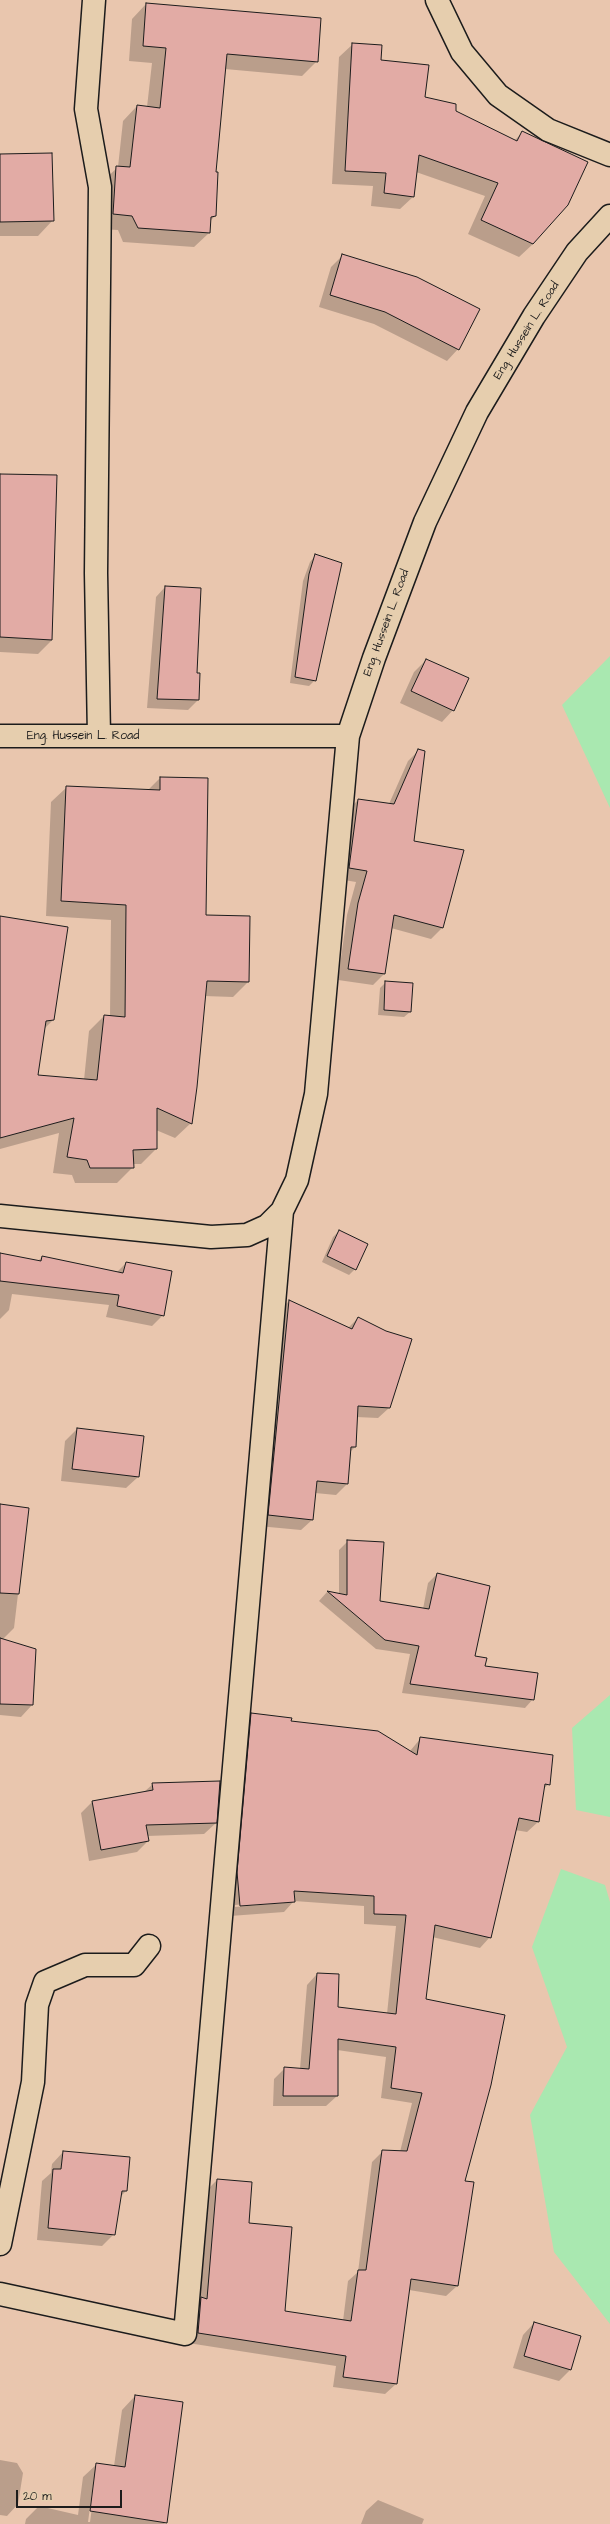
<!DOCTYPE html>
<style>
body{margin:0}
#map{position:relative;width:610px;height:2524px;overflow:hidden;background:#e9c6ae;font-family:"Architects Daughter",sans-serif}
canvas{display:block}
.scale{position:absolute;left:16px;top:2490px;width:106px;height:18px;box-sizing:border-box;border:2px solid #1c1c1c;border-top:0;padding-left:5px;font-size:12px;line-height:14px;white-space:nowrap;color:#1c1c1c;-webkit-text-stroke:3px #e6ceae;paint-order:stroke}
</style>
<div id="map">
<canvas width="610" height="2524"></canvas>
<div class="scale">20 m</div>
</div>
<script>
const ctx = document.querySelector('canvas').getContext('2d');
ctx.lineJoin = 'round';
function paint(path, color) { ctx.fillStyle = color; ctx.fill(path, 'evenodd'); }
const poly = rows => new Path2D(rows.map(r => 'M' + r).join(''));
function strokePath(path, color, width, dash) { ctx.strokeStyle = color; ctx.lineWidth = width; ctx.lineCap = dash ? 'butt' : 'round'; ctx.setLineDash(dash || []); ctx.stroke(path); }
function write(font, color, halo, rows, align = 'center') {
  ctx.font = font + ' "Architects Daughter",sans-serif'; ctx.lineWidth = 3; ctx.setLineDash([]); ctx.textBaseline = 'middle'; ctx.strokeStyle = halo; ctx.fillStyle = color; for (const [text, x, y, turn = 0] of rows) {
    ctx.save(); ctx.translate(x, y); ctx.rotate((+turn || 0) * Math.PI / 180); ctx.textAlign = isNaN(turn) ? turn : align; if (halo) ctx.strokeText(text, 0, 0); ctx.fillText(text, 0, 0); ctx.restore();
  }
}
const green = poly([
 [610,656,610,808,562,705],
 [610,1695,610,1817,576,1810,572,1728],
 [561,1869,605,1885,610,1902,610,2324,554,2252,530,2115,567,2047,532,1947]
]);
const shadow = poly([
 [146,4,317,61,302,76,225,69,214,173,215,216,210,221,209,233,194,247,123,242,118,230,99,229,102,182,118,167,123,121,137,106,147,107,152,63,129,61,132,19],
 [353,44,380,60,424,98,514,141,522,133,533,244,519,257,468,234,485,196,416,172,414,196,400,209,371,206,373,186,332,184,339,57],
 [0,155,53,220,38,236,0,236],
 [343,255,458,349,447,361,374,324,319,307,331,267],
 [0,477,52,640,38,654,0,652],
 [315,556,315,680,309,686,290,683,303,581,310,562],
 [165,587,196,674,199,674,198,700,188,710,147,708,156,597],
 [426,660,453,710,442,722,400,703,414,672],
 [419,750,413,842,442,928,431,939,391,928,384,974,373,985,338,980,347,915,356,882,338,879,347,811,358,800,389,804,408,761],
 [160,778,205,916,248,982,233,997,204,996,191,1123,175,1138,156,1130,156,1149,141,1164,133,1164,133,1167,117,1183,75,1183,72,1175,53,1173,59,1133,0,1149,0,917,54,1019,44,1029,37,1076,84,1080,89,1031,104,1016,110,1016,111,920,46,916,51,802,67,787,148,790],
 [386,982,410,1012,404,1017,378,1015,380,988],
 [339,1231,355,1269,349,1275,322,1262,333,1237],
 [0,1254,38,1261,42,1257,117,1272,126,1263,163,1315,152,1326,106,1317,109,1305,12,1294,9,1310,0,1319],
 [289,1301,348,1328,358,1318,386,1332,389,1408,378,1418,356,1417,355,1447,349,1453,347,1484,336,1495,315,1493,312,1520,301,1530,258,1526,278,1312],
 [77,1429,138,1477,126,1488,61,1481,65,1441],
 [0,1505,28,1509,14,1628,2,1640,35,1650,32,1705,21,1717,0,1715],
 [348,1541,379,1601,423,1609,428,1583,437,1574,474,1656,484,1667,533,1699,525,1708,402,1693,410,1654,376,1649,319,1601,327,1592,339,1594,339,1550],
 [252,1714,410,1751,421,1738,549,1784,543,1789,538,1822,527,1832,515,1830,490,1937,480,1948,432,1937,425,2000,464,2181,473,2183,457,2286,446,2296,409,2290,396,2384,385,2394,333,2387,336,2366,188,2343,207,2190,217,2180,247,2224,284,2312,343,2321,348,2281,358,2272,372,2162,383,2151,400,2152,412,2103,381,2098,386,2057,337,2050,337,2096,326,2106,273,2106,274,2079,285,2068,300,2069,307,1985,317,1974,337,2008,387,2014,396,1926,364,1924,364,1906,294,1901,284,1912,230,1916,241,1724],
 [284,1901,284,1903,235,1907,235,1905],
 [153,1784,216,1823,204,1834,147,1836,148,1841,137,1852,89,1861,81,1813,92,1802,144,1792],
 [63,2152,126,2191,120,2197,114,2234,102,2246,37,2240,42,2181,51,2173,52,2164],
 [534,2323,570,2370,559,2381,513,2368,523,2335],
 [135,2396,166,2522,164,2524,25,2524,26,2519,39,2506,78,2515,83,2477,97,2464,114,2466,122,2410],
 [94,2478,96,2478,90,2522,88,2522],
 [0,2460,17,2463,23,2473,18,2504,7,2516,0,2515],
 [378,2500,424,2519,422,2524,361,2524,366,2511]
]);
const building = poly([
 [146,3,321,18,318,62,227,54,216,172,218,172,216,216,211,217,210,233,138,228,132,216,113,214,116,166,130,167,137,105,160,108,166,48,143,46,146,3],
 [352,43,382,45,381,60,429,65,425,97,456,104,456,111,517,141,522,131,588,162,568,205,533,244,481,220,498,183,419,155,414,197,384,193,386,173,345,171,352,43],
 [52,153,54,221,0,222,0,154,52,153],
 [342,254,417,277,480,309,459,350,385,312,330,295,342,254],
 [0,474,57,475,52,640,0,637,0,474],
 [315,554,342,563,316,681,295,677,309,574,315,554],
 [165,586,201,588,197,673,200,673,199,700,157,699,165,586],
 [426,659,469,678,454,711,411,691,426,659],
 [418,749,425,751,414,841,464,850,443,928,394,915,385,974,348,969,358,903,367,871,349,868,358,799,394,804,418,749],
 [160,777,208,778,206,915,250,916,249,982,207,981,197,1087,192,1124,157,1108,157,1149,133,1150,134,1168,90,1168,87,1160,67,1157,74,1118,0,1138,0,916,68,927,54,1020,46,1021,38,1075,97,1080,104,1015,125,1017,126,905,61,901,66,786,160,790,160,777],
 [385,981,413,983,411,1012,384,1010,385,981],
 [339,1230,368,1244,356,1270,327,1256,339,1230],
 [0,1253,41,1261,42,1256,123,1273,126,1262,172,1271,164,1316,117,1306,119,1295,0,1281,0,1253],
 [289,1300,352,1329,358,1317,386,1331,412,1339,390,1408,358,1406,356,1447,351,1447,348,1484,317,1481,313,1520,268,1515,289,1300],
 [77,1428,144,1436,139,1477,72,1469,77,1428],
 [0,1504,29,1508,19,1594,0,1593,0,1504],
 [347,1540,384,1542,380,1601,429,1609,437,1573,490,1586,475,1656,487,1658,485,1666,538,1673,534,1700,410,1684,419,1646,385,1640,327,1591,347,1595,347,1540],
 [0,1638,36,1649,33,1705,0,1704,0,1638],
 [251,1713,292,1718,291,1721,378,1731,417,1755,420,1737,553,1755,550,1785,545,1784,539,1822,519,1818,491,1938,435,1925,426,1999,505,2015,491,2085,465,2181,474,2182,458,2286,411,2279,397,2384,343,2377,346,2356,198,2333,201,2297,207,2299,217,2179,252,2182,249,2223,292,2227,285,2311,351,2321,358,2270,366,2270,382,2150,407,2151,422,2093,391,2088,396,2047,338,2039,338,2096,283,2096,284,2067,309,2069,317,1973,339,1974,338,2007,396,2014,406,1915,374,1914,374,1896,294,1891,295,1902,240,1906,237,1872,251,1713],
 [220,1781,217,1823,146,1825,149,1841,101,1850,92,1801,153,1790,152,1783,220,1781],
 [63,2151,130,2157,127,2191,122,2191,115,2235,48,2228,53,2169,61,2169,63,2151],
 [534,2322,581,2336,571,2370,524,2356,534,2322],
 [135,2395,183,2402,167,2523,90,2511,96,2463,125,2467,135,2395]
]);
const minor = poly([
 [94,0,86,109,100,187,96,573,99,736],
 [437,0,462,52,498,95,548,130,610,155],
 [0,736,348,736,374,658,425,522,477,412,534,316,577,252,610,216],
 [0,1216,211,1237,247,1235,267,1226,282,1211,297,1180,316,1094,348,736],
 [0,2244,33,2082,37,2005,45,1982,85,1965,134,1965,149,1946],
 [0,2294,185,2334,282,1211]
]);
const streetNames = [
 ["Eng. Hussein L. Road",527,331,-58],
 ["Eng. Hussein L. Road",387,623,-70],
 ["Eng. Hussein L. Road",83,736]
];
paint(green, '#a9e8b0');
paint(shadow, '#0003');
paint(building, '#e2aba5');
strokePath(building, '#1c1c1c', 1);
strokePath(minor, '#1c1c1c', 25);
strokePath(minor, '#e6ceae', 22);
write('12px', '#1c1c1c', '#e6ceae', streetNames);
</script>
